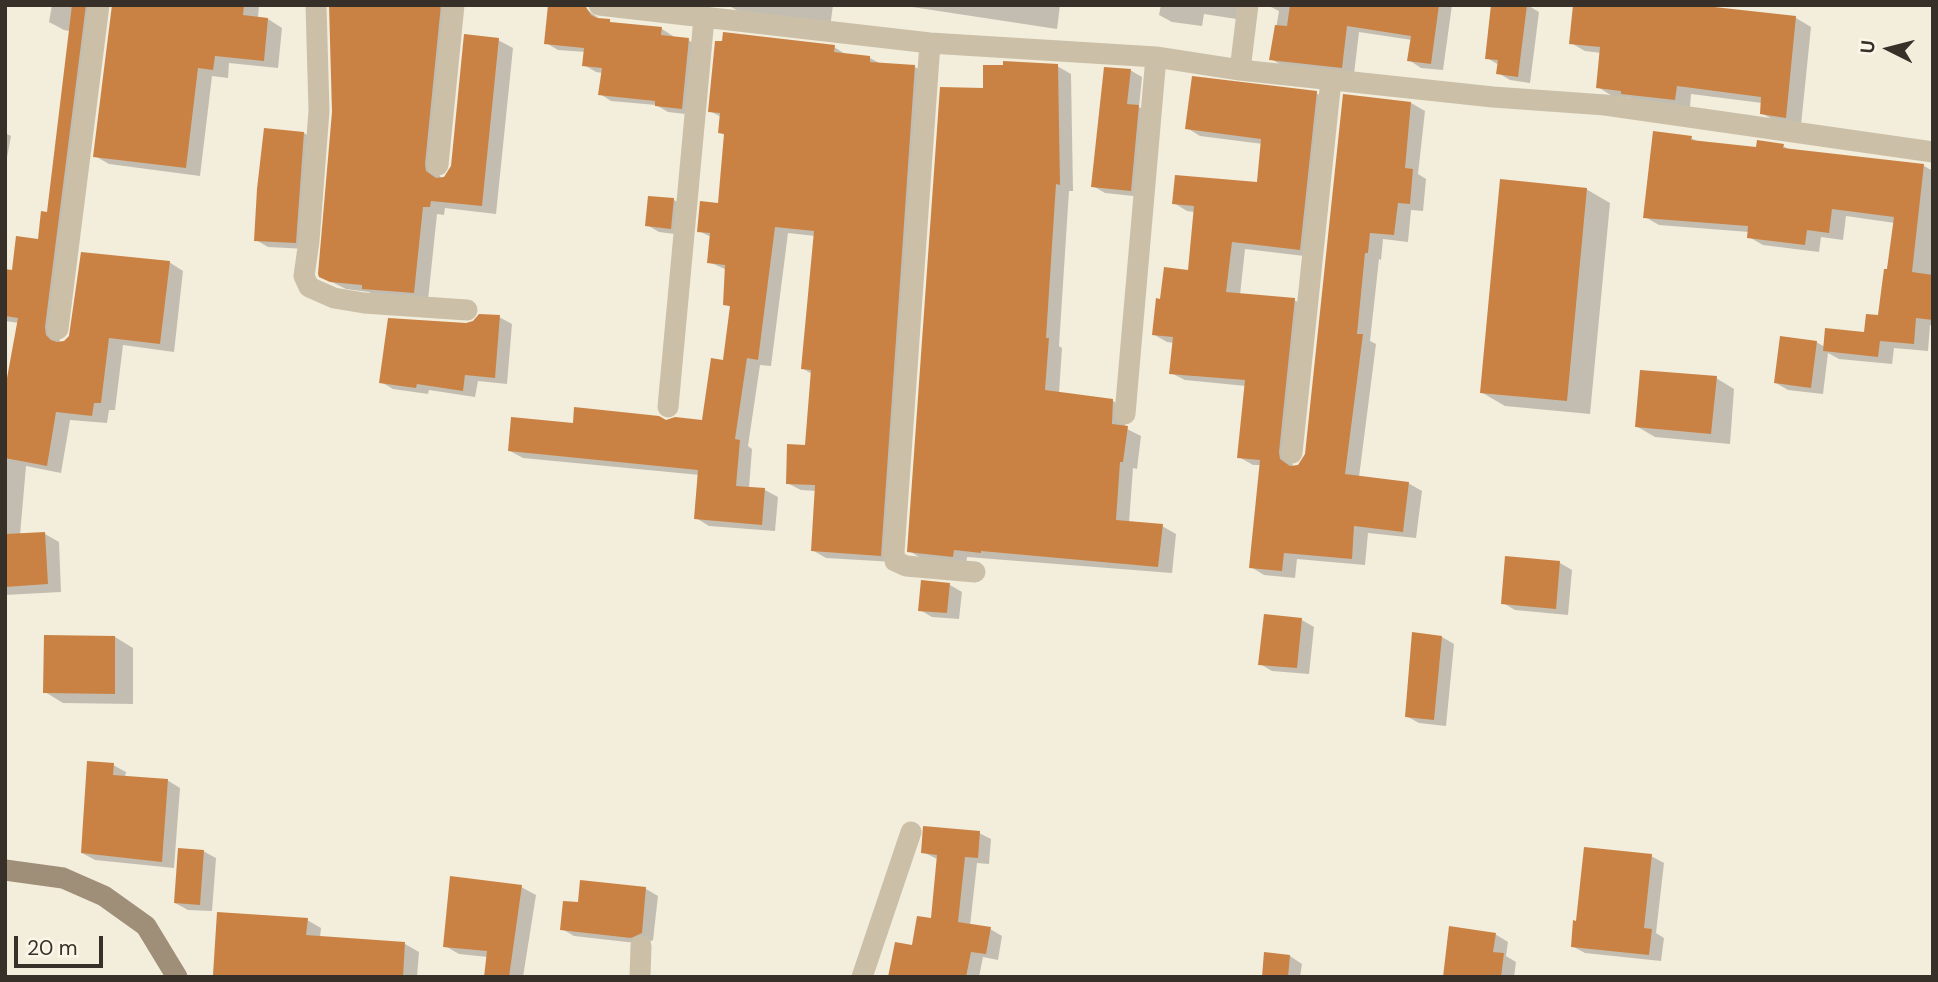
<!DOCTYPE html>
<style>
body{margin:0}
#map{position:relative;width:1938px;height:982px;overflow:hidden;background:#f3eddc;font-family:"DM Sans",sans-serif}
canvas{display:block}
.frame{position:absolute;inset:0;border:7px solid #373028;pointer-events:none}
.north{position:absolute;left:1854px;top:14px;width:70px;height:70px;-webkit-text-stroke:5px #faf6e8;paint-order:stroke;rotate:276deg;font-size:19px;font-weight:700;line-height:28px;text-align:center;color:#373028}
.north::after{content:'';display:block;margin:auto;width:24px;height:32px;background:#373028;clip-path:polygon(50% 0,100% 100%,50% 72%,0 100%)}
.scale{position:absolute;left:14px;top:936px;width:89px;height:32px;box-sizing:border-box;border:4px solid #373028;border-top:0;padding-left:9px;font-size:21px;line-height:24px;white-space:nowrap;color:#373028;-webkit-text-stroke:5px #faf6e8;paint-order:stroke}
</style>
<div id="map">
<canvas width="1938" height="982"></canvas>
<div class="frame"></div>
<div class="north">U</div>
<div class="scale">20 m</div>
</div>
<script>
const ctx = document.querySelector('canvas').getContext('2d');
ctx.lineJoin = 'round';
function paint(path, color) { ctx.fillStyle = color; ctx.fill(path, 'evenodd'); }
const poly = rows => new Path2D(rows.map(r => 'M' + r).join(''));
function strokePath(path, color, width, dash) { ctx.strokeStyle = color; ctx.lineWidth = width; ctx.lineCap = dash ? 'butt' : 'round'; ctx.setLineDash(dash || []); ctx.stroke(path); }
const shadow = poly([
 [52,5,103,5,59,336,60,343,64,342,169,262,183,271,174,352,123,345,115,410,109,410,107,423,70,420,61,473,26,466,20,535,45,534,59,542,61,592,5,595,5,401,19,323,5,321,5,270,13,272,39,241,49,213,70,31,64,30,49,22],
 [114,5,259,5,258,18,268,19,282,28,278,68,229,63,228,78,212,76,200,176,109,164,95,156],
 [442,5,459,5,439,174,441,178,450,174,498,40,513,48,496,214,445,208,444,215,437,214,428,300,378,297,369,292,346,289,320,276],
 [550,5,586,9,600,19,614,24,662,29,673,36,673,38,688,40,700,47,694,115,668,112,656,105,611,101,600,94,603,73,596,72,584,65,586,52,558,50,546,43],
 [728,5,833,5,830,28,751,19],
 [899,5,1060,5,1057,29],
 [1161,5,1250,5,1243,20,1204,14,1202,26,1172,22,1159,15],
 [1267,5,1452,5,1443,70,1421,68,1409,60,1412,40,1359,32,1354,74,1283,66,1271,59,1279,11],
 [1493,5,1527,5,1539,12,1530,83,1510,80,1498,73,1499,65,1487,58],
 [1575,5,1701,5,1700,7,1796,18,1811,27,1801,125,1776,121,1761,113,1762,103,1691,94,1690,107,1637,102,1631,98,1612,96,1598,87,1601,53,1585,51,1571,43],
 [834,47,847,55,870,58,881,64,915,67,928,74,894,562,826,558,812,550,817,491,801,490,787,483,806,446,812,374,802,368,815,236,788,233,771,366,760,365,748,446,752,449,749,488,765,490,778,497,775,531,709,526,696,518,700,475,523,458,510,451,574,425,704,422,725,362,732,308,725,304,727,270,709,262,711,237,699,231,719,205,726,136,720,132,721,117,710,111],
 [1057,66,1071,74,1073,191,1069,191,1059,346,1062,348,1059,393,1113,401,1126,409,1125,428,1141,436,1137,469,1133,468,1129,523,1162,526,1176,534,1172,573,967,557,966,564,923,559,909,551,985,90],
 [1130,70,1142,77,1139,107,1150,114,1143,197,1105,193,1093,186],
 [1316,93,1330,101,1313,257,1245,249,1240,295,1294,300,1308,308,1292,460,1293,467,1299,466,1307,455,1344,96,1411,103,1425,111,1418,174,1426,179,1423,211,1411,210,1408,242,1383,239,1381,260,1379,259,1370,341,1376,344,1359,477,1408,483,1422,491,1416,538,1368,533,1365,565,1297,559,1295,578,1264,575,1251,567,1261,465,1253,465,1239,457,1246,386,1185,380,1171,373,1174,343,1167,342,1153,334,1161,300,1189,272,1195,212,1187,211,1174,203,1258,184,1263,144,1200,136,1187,128],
 [5,133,11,136,6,163,5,163],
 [304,133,316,141,307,249,268,247,256,240],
 [1691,138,1701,143,1758,149,1783,146,1792,151,1924,166,1933,171,1933,325,1930,325,1928,351,1894,348,1892,364,1839,359,1828,353,1823,394,1788,390,1776,383,1816,342,1825,347,1866,334,1879,317,1895,223,1846,216,1843,240,1821,237,1819,252,1763,245,1749,237,1749,232,1659,225,1645,217],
 [1586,189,1610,203,1590,414,1505,406,1481,392],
 [674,200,686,207,683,235,659,232,647,225],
 [499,317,512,324,507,384,478,381,475,397,429,390,428,394,393,389,381,382,466,325],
 [1716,378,1734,389,1730,444,1655,437,1636,426],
 [1560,563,1572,570,1568,615,1515,610,1503,603],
 [950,585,962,592,959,619,932,617,920,610],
 [1302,620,1314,627,1309,674,1272,671,1260,664],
 [115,637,133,648,133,704,63,703,45,692],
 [1442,637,1454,644,1446,726,1419,723,1406,716],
 [113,765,126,772,125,777,167,780,180,788,174,868,95,860,82,853],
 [979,833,991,839,989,864,977,863,970,926,990,929,1002,936,998,960,983,957,979,977,890,977,932,920,939,860,923,852],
 [203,851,216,858,212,911,188,910,175,903],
 [1651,856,1664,863,1656,933,1664,938,1661,961,1585,953,1572,946],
 [521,887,536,895,523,977,485,977,488,957,459,954,445,946],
 [646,889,658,896,653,940,645,944,574,936,562,929,580,904],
 [307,920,321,928,320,938,405,944,419,952,417,977,219,977,215,974],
 [1495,934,1508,942,1506,956,1516,962,1514,977,1449,977],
 [1290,956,1302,964,1300,977,1263,977]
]);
const building = poly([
 [72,5,86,5,45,327,46,335,51,340,57,342,64,341,69,336,81,252,170,261,160,344,109,338,101,403,94,403,92,416,56,412,47,466,5,458,5,389,18,318,5,316,5,269,12,270,16,236,38,239,41,211,47,212],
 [112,5,244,5,243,15,268,18,264,61,215,56,213,70,198,68,186,168,93,157],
 [329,5,441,5,425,164,426,171,436,178,444,177,451,166,464,34,499,38,482,206,431,201,430,207,423,207,414,293,362,289,362,285,330,282,319,277,318,274,332,112],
 [548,5,586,7,591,15,597,18,610,19,610,22,662,27,661,35,689,38,682,109,655,106,655,101,598,95,602,68,582,66,584,48,544,44],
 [1290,5,1439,5,1431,64,1407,61,1411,36,1347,26,1342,68,1269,60,1275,25,1287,26],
 [1491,5,1527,5,1518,77,1496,74,1498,60,1485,59],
 [1573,5,1696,5,1796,16,1786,118,1760,114,1761,97,1677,86,1675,100,1621,94,1621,91,1596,88,1600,47,1569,44],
 [723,32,835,45,834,52,870,56,870,62,915,65,881,556,811,551,815,485,786,484,787,444,805,445,811,370,801,369,814,231,775,227,758,360,747,358,735,439,740,440,736,486,765,488,762,525,694,519,698,470,508,451,511,417,573,423,574,407,659,416,666,420,675,417,702,420,711,358,723,360,730,306,723,305,725,265,707,263,710,233,697,232,700,201,718,203,724,134,718,133,720,113,708,112,715,41,722,41],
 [1003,61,1058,64,1060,185,1056,184,1046,338,1049,338,1045,390,1113,399,1112,424,1128,426,1123,462,1120,462,1116,520,1163,524,1158,567,981,551,981,553,954,550,953,557,907,552,940,87,983,88,983,65,1003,65],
 [1104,67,1131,69,1127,104,1139,105,1131,191,1091,187],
 [1192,76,1317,91,1300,250,1232,242,1226,292,1295,298,1279,452,1280,459,1290,466,1298,465,1305,454,1343,94,1411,102,1405,168,1413,169,1410,204,1398,203,1394,235,1370,233,1368,253,1365,253,1357,334,1363,334,1345,474,1409,482,1403,532,1354,526,1352,559,1284,553,1282,571,1249,568,1260,460,1237,458,1245,380,1169,374,1173,337,1152,335,1156,298,1160,299,1164,267,1188,270,1194,206,1172,204,1175,175,1257,182,1261,139,1185,129],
 [264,128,304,132,296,243,254,241,257,189],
 [1653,131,1692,136,1691,140,1756,147,1757,140,1784,144,1783,148,1924,164,1912,272,1933,275,1933,320,1916,318,1914,344,1880,341,1878,357,1823,351,1825,328,1864,332,1866,314,1878,315,1884,269,1887,269,1894,217,1832,209,1829,233,1807,230,1805,245,1747,238,1748,226,1643,218],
 [1500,179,1587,188,1567,401,1480,393],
 [648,196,674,198,671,229,645,226],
 [479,314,500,315,495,378,465,375,463,391,417,384,416,388,379,383,388,318,466,323,473,321],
 [1780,336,1817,341,1811,388,1774,383],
 [1640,370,1717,376,1711,434,1635,427],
 [45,532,48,584,5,587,5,534],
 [1505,556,1560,561,1556,609,1501,604],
 [921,580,950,583,947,613,918,611],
 [1264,614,1302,618,1297,668,1258,665],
 [1412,632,1442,636,1434,720,1405,717],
 [44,635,115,636,115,694,43,693],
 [87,761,114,763,113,775,168,779,162,862,81,853],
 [923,826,980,831,978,858,965,857,958,922,991,927,986,954,971,952,966,977,888,977,895,942,912,945,917,916,931,918,937,855,921,853],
 [1584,847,1652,854,1644,928,1652,929,1649,955,1571,947,1573,920,1576,921],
 [178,848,204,850,200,905,174,903],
 [450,876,522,885,509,977,484,977,487,951,443,947],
 [580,880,646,887,642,933,631,938,560,930,563,901,578,902],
 [217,912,308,918,306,935,405,942,403,977,213,975],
 [1449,926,1496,933,1493,952,1504,953,1501,977,1443,977],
 [1264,952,1290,955,1288,977,1262,977]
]);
const street = poly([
 [316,5,319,111,309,241,304,276,309,287,334,298,364,303,467,310],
 [599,5,930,43,1156,57,1240,70,1493,97,1605,105,1933,152],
 [930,43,894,552,895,561,906,566,975,572],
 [1240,70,1248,5],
 [438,165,454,5],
 [58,329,99,5],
 [668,407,704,18],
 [1125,414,1156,57],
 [1292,453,1331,80],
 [640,977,641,946],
 [862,977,911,832]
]);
const secondary = poly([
 [5,870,63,878,104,896,146,926,177,977]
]);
paint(shadow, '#0003');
paint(building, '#c98244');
strokePath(street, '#cbc0a7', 21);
strokePath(secondary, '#9f8f78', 21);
</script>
